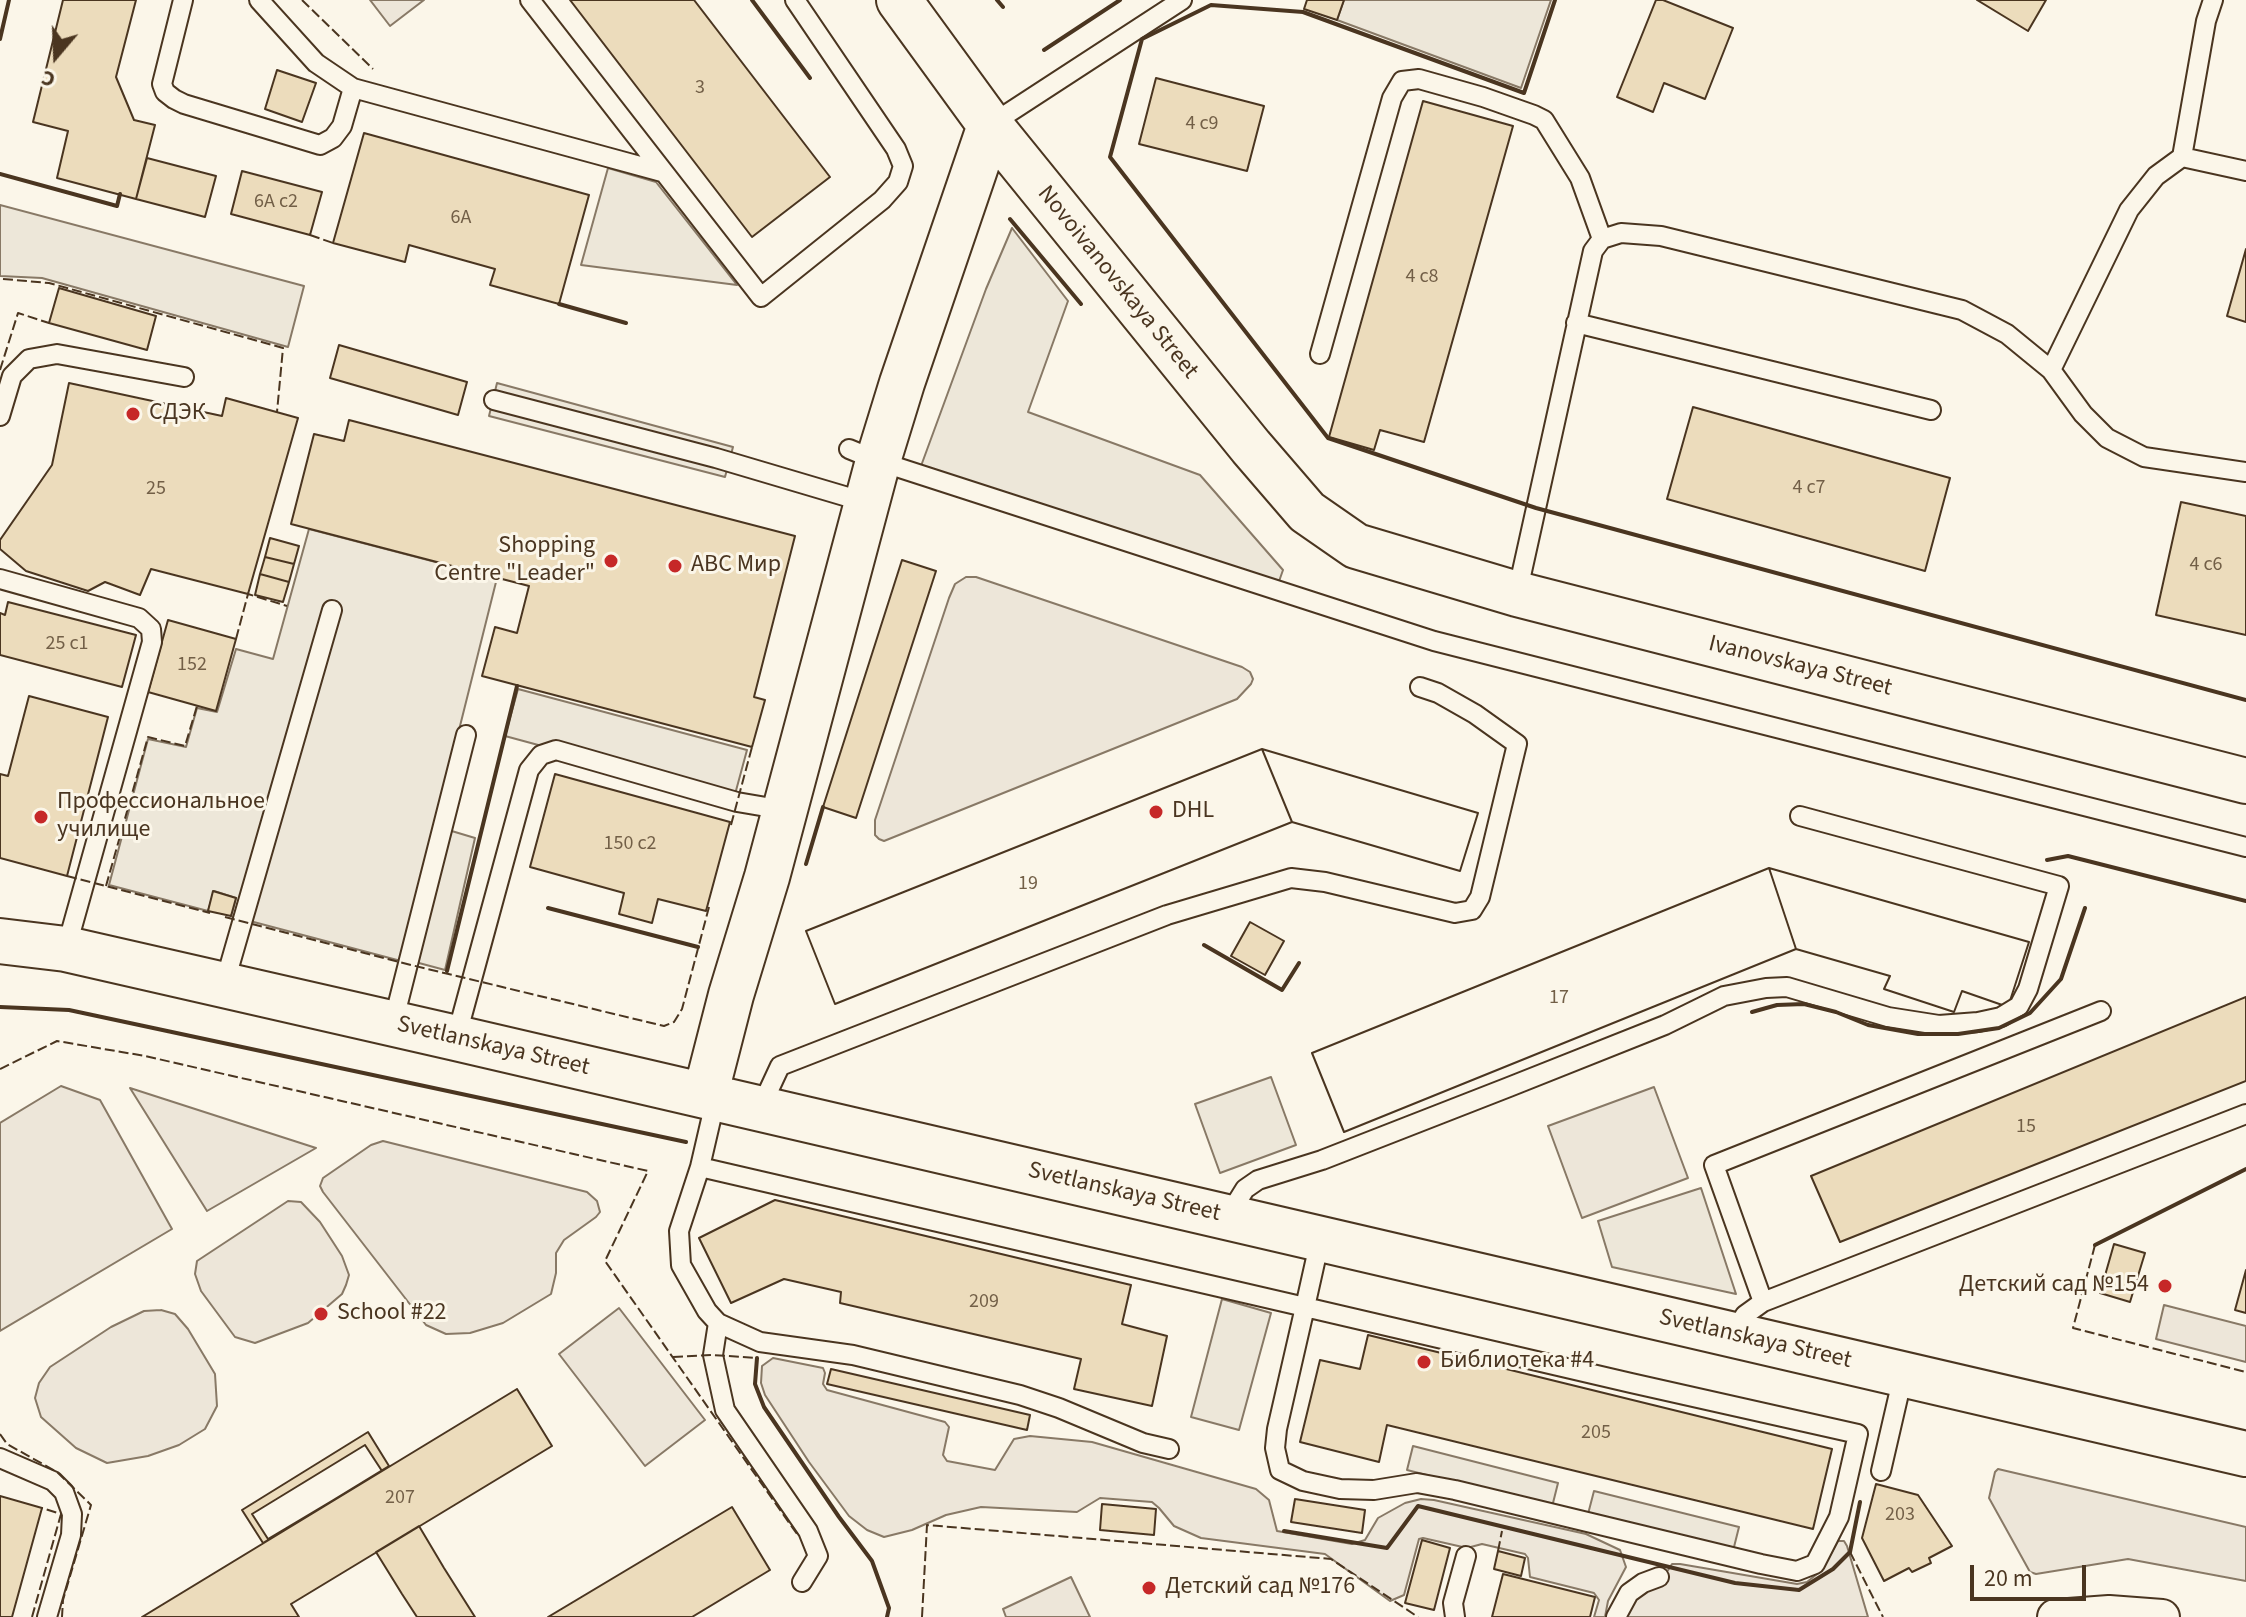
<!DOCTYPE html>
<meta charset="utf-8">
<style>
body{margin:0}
#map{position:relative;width:2246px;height:1617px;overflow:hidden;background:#fbf6e9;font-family:"Source Sans 3",sans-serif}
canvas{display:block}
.north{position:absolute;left:16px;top:16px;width:80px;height:80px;-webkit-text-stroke:6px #fbf6e9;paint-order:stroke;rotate:199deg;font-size:22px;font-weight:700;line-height:32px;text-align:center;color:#4a3520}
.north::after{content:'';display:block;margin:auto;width:28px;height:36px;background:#4a3520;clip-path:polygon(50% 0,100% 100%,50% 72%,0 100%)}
.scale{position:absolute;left:1970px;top:1565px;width:116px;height:36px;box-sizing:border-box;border:4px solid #4a3520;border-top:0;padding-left:10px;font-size:24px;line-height:28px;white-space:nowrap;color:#4a3520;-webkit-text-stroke:6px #fbf6e9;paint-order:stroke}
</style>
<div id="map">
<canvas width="2246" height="1617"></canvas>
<div class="north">С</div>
<div class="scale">20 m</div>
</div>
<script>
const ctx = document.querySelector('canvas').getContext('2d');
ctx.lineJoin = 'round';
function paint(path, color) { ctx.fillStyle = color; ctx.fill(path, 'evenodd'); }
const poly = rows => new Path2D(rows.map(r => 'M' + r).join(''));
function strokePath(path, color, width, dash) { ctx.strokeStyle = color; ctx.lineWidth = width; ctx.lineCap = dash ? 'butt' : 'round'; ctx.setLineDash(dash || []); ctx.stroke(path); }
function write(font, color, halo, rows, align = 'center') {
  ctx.font = font + ' "Source Sans 3",sans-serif'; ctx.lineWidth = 6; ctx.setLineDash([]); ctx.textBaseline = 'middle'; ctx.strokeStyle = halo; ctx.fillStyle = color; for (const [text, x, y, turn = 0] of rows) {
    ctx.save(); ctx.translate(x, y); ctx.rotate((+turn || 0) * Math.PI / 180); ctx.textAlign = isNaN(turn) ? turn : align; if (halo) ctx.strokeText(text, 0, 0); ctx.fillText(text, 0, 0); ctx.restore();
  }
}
const green = poly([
 [370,0,424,0,390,26,370,0],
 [966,577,976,577,1242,667,1250,672,1253,679,1251,684,1237,699,884,841,879,839,875,835,875,820,949,598,955,584,966,577],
 [61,1086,100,1100,172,1229,0,1331,0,1123,61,1086],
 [1654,1087,1688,1178,1582,1218,1548,1126,1654,1087],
 [130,1088,316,1148,207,1211,130,1088],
 [383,1141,587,1192,597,1201,600,1212,596,1217,564,1240,556,1253,556,1273,551,1294,503,1323,470,1333,446,1334,426,1325,323,1192,320,1186,323,1178,371,1145,383,1141],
 [288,1201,301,1202,320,1222,342,1256,349,1275,346,1285,342,1294,308,1323,255,1343,235,1337,201,1291,195,1274,197,1261,288,1201],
 [2164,1305,2246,1326,2246,1362,2156,1339,2164,1305],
 [619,1308,705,1420,645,1466,559,1354,619,1308],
 [161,1310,175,1314,188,1329,215,1374,217,1406,205,1429,179,1445,148,1456,107,1463,76,1448,41,1417,35,1398,39,1383,50,1367,111,1327,144,1311,161,1310],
 [773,1358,823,1368,825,1373,823,1384,827,1390,945,1422,949,1427,943,1455,947,1461,995,1470,1014,1439,1030,1436,1092,1442,1256,1489,1269,1500,1277,1531,1352,1544,1365,1540,1378,1518,1405,1503,1421,1499,1434,1500,1586,1534,1620,1550,1626,1567,1608,1601,1605,1617,1594,1617,1599,1600,1594,1593,1530,1577,1528,1558,1525,1554,1482,1544,1467,1548,1423,1538,1419,1539,1404,1595,1390,1601,1325,1554,1201,1538,1174,1526,1159,1508,1152,1502,1100,1498,1077,1512,981,1507,946,1515,912,1530,884,1537,867,1530,849,1516,809,1462,765,1395,761,1383,762,1366,773,1358],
 [1998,1469,2246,1527,2246,1581,2128,1559,2036,1574,2030,1572,1989,1498,1995,1472,1998,1469],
 [1838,1541,1844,1541,1847,1546,1868,1617,1624,1617,1637,1597,1663,1578,1672,1564,1680,1564,1797,1584,1807,1582,1822,1570,1838,1541],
 [1071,1577,1090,1617,1006,1617,1003,1609,1071,1577]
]);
const parking = poly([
 [1344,0,1551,0,1521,88,1337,20,1344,0],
 [608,168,656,182,737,285,581,265,608,168],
 [0,205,304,286,288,347,42,278,0,276,0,205],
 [1012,228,1068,301,1028,412,1200,475,1283,570,1277,587,921,466,986,289,1012,228],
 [497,383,733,447,725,477,489,416,497,383],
 [309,529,497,578,435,826,475,838,445,970,404,959,401,961,231,916,236,898,214,891,208,911,109,885,148,739,186,747,197,708,217,712,236,649,273,659,309,529],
 [518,689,747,750,734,798,505,736,518,689],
 [1271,1077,1296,1145,1220,1173,1195,1104,1271,1077],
 [1701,1188,1736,1294,1612,1267,1598,1221,1701,1188],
 [1222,1299,1271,1313,1239,1430,1191,1417,1222,1299],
 [1413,1446,1558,1483,1552,1507,1407,1470,1413,1446],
 [1594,1491,1739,1527,1733,1551,1588,1514,1594,1491]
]);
const building = poly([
 [63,0,136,0,116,77,134,120,155,125,136,199,57,178,68,131,33,122,63,0],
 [570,0,694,0,830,177,752,237,570,0],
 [1307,0,1344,0,1337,20,1304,9,1307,0],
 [1656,0,1663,0,1733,28,1705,99,1664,83,1653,112,1617,97,1656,0],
 [1977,0,2046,0,2028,31,1977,0],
 [277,70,316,83,302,122,265,109,277,70],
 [1156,78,1264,106,1247,171,1139,144,1156,78],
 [1423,101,1513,126,1424,442,1380,430,1374,450,1329,437,1423,101],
 [364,133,589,195,559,304,490,285,495,269,409,245,405,262,333,243,364,133],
 [147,158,216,176,205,217,136,199,147,158],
 [242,171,322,192,310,235,231,214,242,171],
 [2246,249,2246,322,2227,316,2246,249],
 [59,288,156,316,147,350,49,323,59,288],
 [339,345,467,382,458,415,330,378,339,345],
 [69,383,222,416,226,398,298,418,248,594,151,569,140,595,105,582,88,591,26,571,0,549,0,540,52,465,69,383],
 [1693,407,1950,478,1925,571,1667,499,1693,407],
 [349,420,795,536,754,697,765,700,752,747,482,676,495,627,517,633,529,586,291,524,314,434,344,441,349,420],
 [2181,502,2246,516,2246,635,2156,615,2181,502],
 [270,538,299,546,294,564,265,557,270,538],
 [265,557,294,564,289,582,260,574,265,557],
 [902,560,936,571,856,818,823,807,902,560],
 [260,574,289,582,283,602,255,595,260,574],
 [8,602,136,635,122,687,0,655,0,613,5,615,8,602],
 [168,620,236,639,216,711,148,692,168,620],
 [29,696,108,717,67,876,0,858,0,774,8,776,29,696],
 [1262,749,1478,813,1460,871,1292,822,835,1004,806,931,1262,749],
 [1262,749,1478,813,1460,871,1292,822,1262,749],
 [1262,749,1292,822,835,1004,806,931,1262,749],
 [555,774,730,822,706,911,658,899,652,923,619,914,624,893,530,867,555,774],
 [1769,868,2029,942,2008,1007,1962,991,1954,1012,1884,989,1890,976,1796,949,1344,1132,1312,1053,1769,868],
 [1769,868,1796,949,1344,1132,1312,1053,1769,868],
 [1769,868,2029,942,2008,1007,1962,991,1954,1012,1884,989,1890,976,1796,949,1769,868],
 [213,891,236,898,231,916,208,911,213,891],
 [1250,922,1284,941,1265,975,1231,956,1250,922],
 [2246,997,2246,1081,1840,1242,1811,1176,2246,997],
 [775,1200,1131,1285,1122,1324,1167,1336,1152,1406,1074,1389,1081,1359,840,1303,841,1292,784,1279,731,1303,699,1238,775,1200],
 [2114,1244,2145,1253,2130,1302,2100,1293,2114,1244],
 [2246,1270,2246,1313,2235,1310,2246,1270],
 [1368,1335,1832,1449,1813,1529,1387,1425,1379,1462,1300,1442,1320,1360,1360,1369,1368,1335],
 [831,1369,1030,1415,1027,1430,827,1384,831,1369],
 [517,1389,552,1446,291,1604,299,1617,142,1617,517,1389],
 [368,1432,389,1466,263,1543,242,1510,368,1432],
 [365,1445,382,1471,268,1539,252,1514,365,1445],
 [1876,1484,1918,1495,1952,1546,1929,1558,1931,1563,1912,1572,1909,1568,1884,1581,1862,1538,1876,1484],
 [0,1496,42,1508,12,1617,0,1617,0,1496],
 [1295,1499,1365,1510,1362,1533,1291,1522,1295,1499],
 [1102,1504,1156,1509,1154,1535,1100,1530,1102,1504],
 [732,1507,770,1570,692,1617,548,1617,732,1507],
 [419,1526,444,1568,475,1617,417,1617,402,1594,376,1552,419,1526],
 [1422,1540,1450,1548,1434,1610,1405,1603,1422,1540],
 [1498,1551,1525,1558,1521,1576,1494,1569,1498,1551],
 [1503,1574,1595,1597,1590,1617,1492,1617,1503,1574]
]);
const lane = poly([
 [183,0,162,84,165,92,174,99,184,104,320,145,333,138,342,126,353,88],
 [259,0,316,63,353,88,662,172],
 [530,0,761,297,882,200,898,182,903,166,896,149,795,0],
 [990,125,1182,0],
 [2182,157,2206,21,2213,0],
 [1576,323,1931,410],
 [1320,354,1392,98,1402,81,1419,79,1483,97,1534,115,1544,120,1580,178,1602,239],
 [2051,370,2129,210,2156,176,2182,157,2246,171],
 [494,400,716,458,868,503],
 [0,416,12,376,29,359,57,354,184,377],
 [849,449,878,461,1434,641,2246,847],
 [0,579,139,618,151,629,152,642,66,949],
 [1517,594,1593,251,1602,239,1621,233,1661,236,1962,310,2007,334,2051,370,2083,414,2107,438,2144,457,2246,472],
 [224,985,332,610],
 [393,1023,466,735],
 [456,1038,529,770,541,755,556,750,737,802,784,810],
 [716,1098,700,1167,679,1231,681,1265,707,1311,718,1323,760,1342,853,1355,1020,1395,1059,1408,1143,1443,1169,1449],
 [760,1109,780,1066,1167,915,1291,878,1325,882,1455,913,1472,910,1480,897,1517,744,1475,714,1438,693,1420,687],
 [700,1167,1305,1307,1631,1383,1858,1434,1839,1517,1815,1564,1797,1571,1761,1564,1455,1490,1417,1483,1374,1490,1340,1489,1303,1481,1280,1470,1275,1448,1277,1429,1305,1307,1320,1240],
 [1227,1218,1245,1189,1258,1180,1322,1160,1509,1087,1665,1025,1724,996,1766,988,1787,987,1888,1017,1939,1025,1978,1022,2001,1017,2019,1006,2028,989,2059,886,1800,816],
 [1763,1302,1714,1165,2101,1011],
 [718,1323,713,1355,725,1410,808,1531,818,1556,802,1582],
 [1733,1335,1745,1315,1763,1302,2246,1114],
 [0,1458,53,1481,64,1492,72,1514,71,1535,47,1617],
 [1881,1471,1903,1376],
 [1455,1617,1453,1603,1466,1556],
 [1616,1617,1629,1593,1643,1583,1659,1577]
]);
const street = poly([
 [2055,1617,2109,1613,2162,1617]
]);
const primary = poly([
 [899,0,990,125,1251,447,1307,512,1356,546,1517,594,2246,781],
 [0,941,66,949,456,1038,2246,1454],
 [705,1096,731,995,767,877,878,461,902,383,990,125]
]);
const fence = poly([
 [302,0,373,69],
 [310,235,333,243],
 [3,279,49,283,283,348,277,412],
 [0,370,18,313,49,323],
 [236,639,248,594,287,606],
 [731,825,752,747],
 [67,876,210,913],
 [106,886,148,737,185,746,197,706],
 [225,917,407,964,664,1026,674,1022,682,1009,709,907],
 [0,1069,57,1041,145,1056,648,1171,605,1261,797,1534],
 [2095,1245,2073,1328,2246,1372],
 [673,1357,713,1355,757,1358],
 [0,1434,7,1444,57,1472,91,1505,63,1600,62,1617],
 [1498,1551,1502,1531],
 [1850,1552,1883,1617],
 [32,1617,61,1514,42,1508],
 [922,1617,927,1525,1331,1559,1418,1617]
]);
const wall = poly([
 [752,0,810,78],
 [997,0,1003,7],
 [1555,0,1524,93,1303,12,1211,5,1142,39,1110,157,1328,438,1536,508,2246,700],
 [0,39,9,0],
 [1044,50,1120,0],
 [0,174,117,206,120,194],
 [1010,219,1081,304],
 [559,304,626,323],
 [2047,860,2068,856,2246,901],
 [806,864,823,807],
 [548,908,698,947],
 [1204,945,1282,990,1299,963],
 [447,971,517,686],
 [0,1007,69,1010,686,1142],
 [1752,1012,1777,1005,1804,1004,1836,1012,1868,1025,1918,1034,1958,1034,1999,1028,2030,1013,2061,979,2085,908],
 [2095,1245,2246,1169],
 [757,1358,755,1384,764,1407,839,1517,872,1561,889,1608,887,1617],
 [1284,1531,1387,1548,1418,1506,1735,1583,1799,1590,1833,1569,1850,1552,1860,1502]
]);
const markers = [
 [133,414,8,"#c62828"],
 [611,561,8,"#c62828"],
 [675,566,8,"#c62828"],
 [1156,812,8,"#c62828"],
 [41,817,8,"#c62828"],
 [2165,1286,8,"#c62828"],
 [321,1314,8,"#c62828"],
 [1424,1362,8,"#c62828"],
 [1149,1588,8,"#c62828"]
];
const numberNames = [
 ["3",700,89],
 ["4 с9",1202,125],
 ["6А с2",276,203],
 ["6А",461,219],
 ["4 с8",1422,278],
 ["4 с7",1809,489],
 ["25",156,490],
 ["4 с6",2206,566],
 ["25 с1",67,645],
 ["152",192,666],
 ["150 с2",630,845],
 ["19",1028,885],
 ["17",1559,999],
 ["15",2026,1128],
 ["209",984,1303],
 ["205",1596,1434],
 ["207",400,1499],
 ["203",1900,1516]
];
const streetNames = [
 ["Novoivanovskaya Street",1117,283,51],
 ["Ivanovskaya Street",1800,667,14],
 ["Svetlanskaya Street",493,1047,13],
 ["Svetlanskaya Street",1124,1193,13],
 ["Svetlanskaya Street",1755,1340,13]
];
const poiNames = [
 ["СДЭК",149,414],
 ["Shopping",595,547,"right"],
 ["Centre \"Leader\"",595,575,"right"],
 ["ABC Мир",691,566],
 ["Профессиональное",57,803],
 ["училище",57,831],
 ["DHL",1172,812],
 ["Детский сад №154",2149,1286,"right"],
 ["School #22",337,1314],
 ["Библиотека #4",1440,1362],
 ["Детский сад №176",1165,1588]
];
paint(green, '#ede6d9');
strokePath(green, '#887966', 2);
paint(parking, '#ede7d9');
strokePath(parking, '#887966', 2);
paint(building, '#ecdcbc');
strokePath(building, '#4a3520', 2);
strokePath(lane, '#4a3520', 22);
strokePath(street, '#4a3520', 38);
strokePath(primary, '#4a3520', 48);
strokePath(lane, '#fbf6e9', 18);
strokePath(street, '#fbf6e9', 34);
strokePath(primary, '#fbf6e9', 44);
strokePath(fence, '#4a3520', 2, [10, 4]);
strokePath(wall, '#4a3520', 4);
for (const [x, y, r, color] of markers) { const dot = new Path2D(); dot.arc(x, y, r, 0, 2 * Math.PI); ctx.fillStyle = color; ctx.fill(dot); strokePath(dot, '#fbf6e9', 3); }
write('20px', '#725f47', null, numberNames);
write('24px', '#4a3520', '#fbf6e9', streetNames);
write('24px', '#4a3520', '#fbf6e9', poiNames, 'left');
</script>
